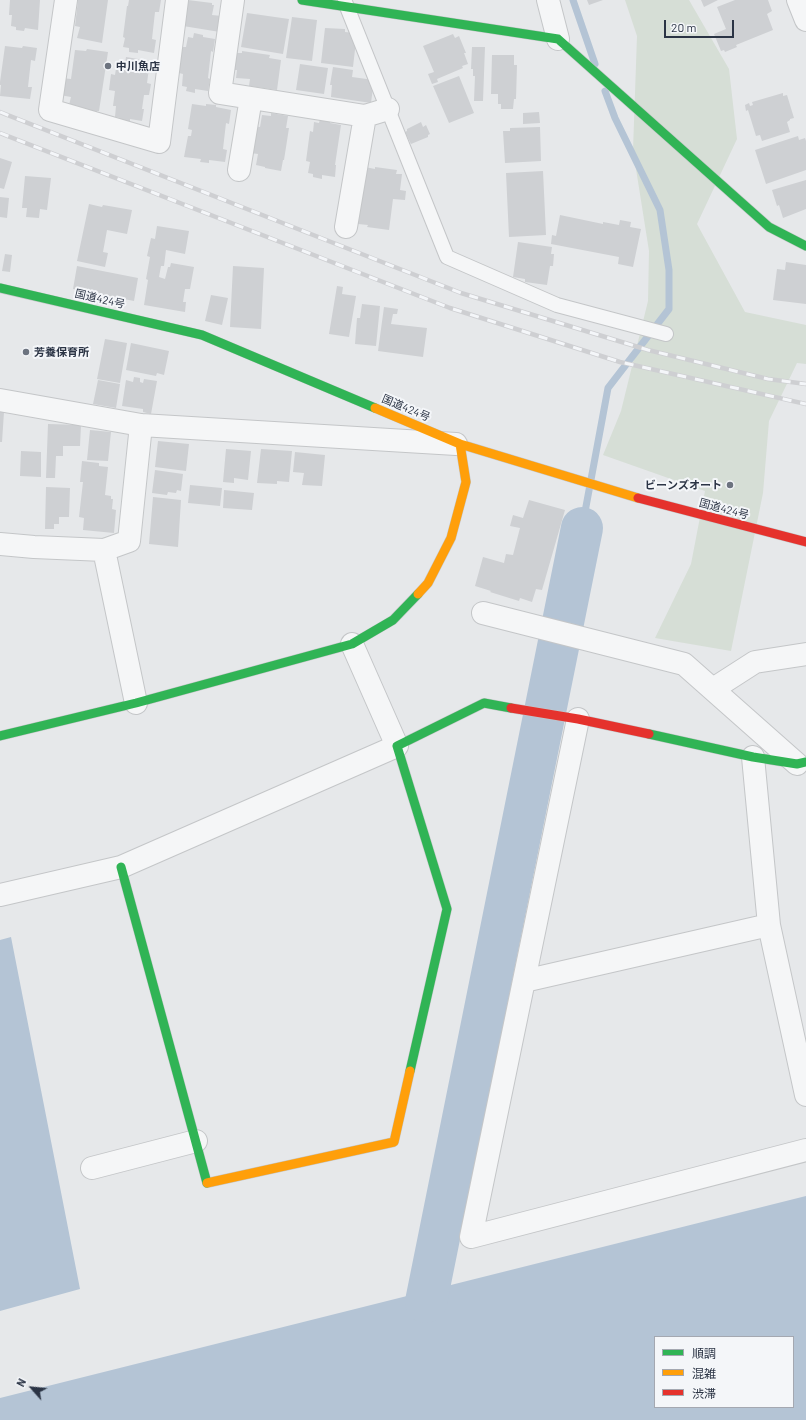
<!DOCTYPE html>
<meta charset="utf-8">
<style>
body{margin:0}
#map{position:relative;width:806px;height:1420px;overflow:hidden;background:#e6e8ea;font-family:Barlow,"Noto Sans JP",sans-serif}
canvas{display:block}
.legend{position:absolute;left:654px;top:1336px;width:140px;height:72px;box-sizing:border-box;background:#f4f6f9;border:1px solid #a4a8b1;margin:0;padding:5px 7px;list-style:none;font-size:12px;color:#2b3445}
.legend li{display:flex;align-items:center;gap:8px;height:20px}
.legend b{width:20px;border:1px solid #a4a8b1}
.north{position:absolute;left:12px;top:1368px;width:40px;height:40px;-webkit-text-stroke:3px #f4f6f9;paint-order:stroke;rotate:297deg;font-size:11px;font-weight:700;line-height:16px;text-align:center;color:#2b3445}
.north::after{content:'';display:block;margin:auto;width:14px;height:18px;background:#2b3445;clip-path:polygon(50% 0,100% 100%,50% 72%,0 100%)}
.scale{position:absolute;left:664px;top:20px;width:70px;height:18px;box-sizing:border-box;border:2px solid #2b3445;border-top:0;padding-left:5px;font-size:12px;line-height:14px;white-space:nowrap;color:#2b3445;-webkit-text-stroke:3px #f4f6f9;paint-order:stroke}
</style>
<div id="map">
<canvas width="806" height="1420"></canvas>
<ul class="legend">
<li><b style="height:5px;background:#30b455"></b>順調</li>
<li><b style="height:5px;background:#ff9f0a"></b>混雑</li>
<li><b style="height:5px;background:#e5322d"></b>渋滞</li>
</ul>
<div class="north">N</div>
<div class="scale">20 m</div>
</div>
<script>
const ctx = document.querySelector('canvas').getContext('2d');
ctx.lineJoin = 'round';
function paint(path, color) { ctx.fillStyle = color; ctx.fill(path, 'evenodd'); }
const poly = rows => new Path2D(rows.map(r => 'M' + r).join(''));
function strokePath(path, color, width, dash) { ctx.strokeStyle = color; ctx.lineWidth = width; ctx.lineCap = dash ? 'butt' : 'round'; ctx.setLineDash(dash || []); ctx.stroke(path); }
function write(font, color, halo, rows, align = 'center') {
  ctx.font = font + ' Barlow,"Noto Sans JP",sans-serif'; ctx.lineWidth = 4; ctx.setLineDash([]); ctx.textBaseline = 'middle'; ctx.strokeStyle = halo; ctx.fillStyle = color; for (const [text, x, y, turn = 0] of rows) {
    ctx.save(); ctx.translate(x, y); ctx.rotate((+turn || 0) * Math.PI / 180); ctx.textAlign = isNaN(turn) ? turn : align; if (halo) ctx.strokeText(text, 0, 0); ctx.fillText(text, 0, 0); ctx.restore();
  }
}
const green = poly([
 [625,0,689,0,729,69,737,139,697,224,745,312,806,325,806,364,797,363,769,421,763,493,731,651,655,638,691,564,705,491,603,455,621,411,648,301,649,251,633,150,637,36]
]);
const water = poly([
 [11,937,80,1289,0,1311,0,940],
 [806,1196,806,1420,0,1420,0,1398],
 [655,1337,793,1337,793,1407,655,1407]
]);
const stream = poly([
 [573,0,595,64],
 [582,528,608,388,669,309,669,270,660,210,615,118,605,91]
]);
const river = poly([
 [426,1302,582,528]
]);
const building = poly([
 [10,0,40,0,38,30,25,28,24,31,16,30,16,27,11,26,12,15,9,15],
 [78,0,108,0,102,43,77,38,80,27,75,26],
 [129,0,161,0,159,12,155,12,152,39,156,40,154,53,138,50,138,53,129,52,129,48,123,47,125,38,123,37,127,6,128,6],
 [188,0,212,3,212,5,214,5,212,15,222,16,220,32,183,26],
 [587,0,603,0,589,5],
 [701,0,718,0,704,7],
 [735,0,768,0,772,11,767,14,773,30,736,45,737,47,725,52,724,50,721,51,714,34,726,29,717,7],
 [247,13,289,19,283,54,241,47],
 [292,17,317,20,312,61,286,58],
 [325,28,345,29,345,32,355,33,356,41,353,67,321,63],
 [194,33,203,35,203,37,215,39,213,52,211,51,208,78,210,79,208,91,195,89,195,93,186,91,187,87,182,86,183,74,175,72,182,47,186,47,188,37,193,38],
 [453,34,455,38,459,36,466,53,464,53,468,64,462,66,463,68,437,79,438,82,432,84,428,74,434,72,423,46],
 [5,46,22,48,23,46,37,48,35,61,31,60,28,87,32,87,30,99,0,96,1,85,0,85,0,82],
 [472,47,485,47,483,101,474,101,475,76,473,76,473,69,471,69],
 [87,49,108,52,99,111,97,111,96,115,78,108,78,106,69,105,71,97,60,95,62,78,71,79,75,50,86,51],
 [242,51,270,55,269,58,281,60,277,90,249,86,250,79,236,78,237,70,234,70,236,53,242,53],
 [492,55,514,55,514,65,517,65,516,99,514,99,513,109,501,109,501,104,498,104,498,94,491,94],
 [126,57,150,61,147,83,151,84,149,95,144,95,142,109,144,109,142,121,130,119,130,122,119,120,120,118,115,117,116,106,113,106,115,91,109,90,111,74,115,75,117,62,125,63],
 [300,64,328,68,324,94,296,90],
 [333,67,353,70,352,77,374,80,371,103,331,97,332,85,330,85],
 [459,76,474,113,449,123,433,86],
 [783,93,783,96,787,95,794,118,790,119,790,120,787,122,790,132,762,141,760,135,756,136,748,110,746,111,745,105,749,103,750,106,753,105,752,102],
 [192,104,206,106,206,104,216,105,216,107,231,110,229,124,226,123,223,149,227,150,225,162,209,160,209,163,200,162,201,159,184,157,188,136,191,136,192,130,188,129],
 [539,112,540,123,523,124,523,113],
 [271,113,288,116,286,128,289,128,284,160,283,160,281,171,265,168,265,167,256,165,258,154,250,153,254,126,260,127,262,115,271,116],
 [320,119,330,120,330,123,341,125,335,165,336,165,335,177,322,175,322,179,313,177,313,174,308,173,310,162,306,161,310,131,313,132,314,122,319,123],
 [421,122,423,127,426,125,430,134,428,135,428,137,411,144,405,132,407,131,407,129],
 [540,127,541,161,505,163,503,131,510,131,510,128],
 [798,136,799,140,805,138,806,141,806,170,766,184,755,150],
 [0,158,12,162,4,189,0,188],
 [365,167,375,169,375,167,397,170,396,174,402,174,400,190,406,191,405,200,393,199,389,230,367,227,368,225,358,224],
 [543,171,546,235,509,237,506,173],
 [25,176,51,178,47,210,40,209,39,218,26,217,27,208,22,208],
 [806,180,806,209,783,218,779,205,777,206,772,190],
 [0,197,9,198,7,218,0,217],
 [89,204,102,207,103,205,132,210,127,234,107,230,103,252,108,253,105,267,77,261],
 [560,215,603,224,603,222,619,225,620,220,631,222,630,227,641,229,633,267,618,264,619,257,551,244,552,235,556,236],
 [157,226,189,231,185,254,166,250,164,266,161,266,159,277,165,279,168,267,170,267,171,263,194,267,190,289,185,289,183,302,186,302,185,312,144,305,148,280,146,279,150,257,147,256,151,238,155,239],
 [518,242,552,247,551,254,554,254,553,266,550,266,547,285,525,282,525,279,513,277],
 [5,254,12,255,10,272,2,271],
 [786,262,806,265,806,304,773,300,777,269,785,270],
 [77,266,138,278,134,301,73,289],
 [233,266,264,268,261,329,230,327],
 [337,286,343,287,342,294,356,296,349,337,329,334],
 [211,295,228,298,222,325,205,321],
 [362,304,380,306,376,346,355,344,357,318,360,318],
 [384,307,398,309,397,314,393,314,391,324,427,328,423,357,378,351],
 [105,339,127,343,120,383,97,379],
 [131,343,169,351,164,375,157,373,156,376,126,370],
 [134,377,140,378,140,382,143,383,144,379,157,381,151,414,143,412,143,409,122,406,126,380,133,382],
 [98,380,120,384,116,408,93,404],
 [0,412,4,412,2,442,0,442],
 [48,424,81,425,80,446,63,446,63,456,56,456,55,478,46,478],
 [90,430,111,432,108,461,87,460],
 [158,441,189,444,186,471,155,467],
 [226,449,251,451,248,480,234,478,234,483,223,482],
 [261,449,292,451,289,482,277,481,277,484,257,483],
 [21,451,41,452,41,477,20,476],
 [295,452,325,455,322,486,302,485,304,473,293,472],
 [82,461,99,463,99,466,108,467,105,495,111,496,111,499,113,499,112,509,116,510,114,533,83,530,84,518,79,517,83,482,80,482],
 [155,470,183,474,181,491,177,490,176,493,168,492,167,495,152,493],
 [190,485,222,488,220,506,188,503],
 [46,487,70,488,69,517,59,517,59,524,54,524,54,529,45,529],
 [224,490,254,493,252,510,223,508],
 [153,497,181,500,178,547,149,544],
 [529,500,565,510,542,590,536,589,532,602,520,598,519,601,490,592,491,591,475,586,483,557,504,563,506,554,513,555,520,528,510,526,513,515,523,518]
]);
const lane = poly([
 [345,2,447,257,557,305,666,334]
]);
const street = poly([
 [66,0,50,110,159,142,177,0],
 [233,0,220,93,365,116,388,109],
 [548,0,558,39],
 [798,0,806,20],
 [239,170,251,98],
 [346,227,365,116],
 [0,400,141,425,456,444],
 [0,544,34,547,104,550],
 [483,613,684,664,797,764],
 [713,689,755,662,806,654],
 [136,703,104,550,129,541,141,425],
 [578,719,471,1237,806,1150],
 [753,757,769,925,806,1095],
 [0,895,121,867,397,746,352,644],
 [524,981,769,925],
 [92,1168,196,1141]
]);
const fast = poly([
 [302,0,558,39,769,227,806,246],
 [0,288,202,335,375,408],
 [649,734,753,757,797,764,806,762],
 [0,736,136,703,352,644,393,620,418,594],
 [121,867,207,1183],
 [410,1071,447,909,397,746,484,703,511,708]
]);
const slow = poly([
 [375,408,460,444,638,498],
 [418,594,428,583,451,538,466,482,460,444],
 [207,1183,394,1142,410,1071]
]);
const jam = poly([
 [638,498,806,542],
 [511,708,578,719,649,734]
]);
const rail = poly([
 [0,112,461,293,648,350,768,379,806,384],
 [0,133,450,308,620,362,806,404]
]);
const markers = [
 [108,66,4,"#6c737f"],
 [26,352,4,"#6c737f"],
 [730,485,4,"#6c737f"]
];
const poiNames = [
 ["中川魚店",116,66],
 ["芳養保育所",34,352],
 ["ビーンズオート",722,485,"right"]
];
const streetNames = [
 ["国道424号",100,299,13],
 ["国道424号",406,408,23],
 ["国道424号",724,509,15]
];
paint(green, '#d6ded6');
paint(water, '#b4c4d5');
strokePath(stream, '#b4c4d5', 7);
strokePath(river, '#b4c4d5', 42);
paint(building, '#ced0d3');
strokePath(lane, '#c4c6c8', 16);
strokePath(street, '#c4c6c8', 24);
strokePath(fast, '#c4c6c8', 10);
strokePath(slow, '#c4c6c8', 10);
strokePath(jam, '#c4c6c8', 10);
strokePath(lane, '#f5f6f7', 14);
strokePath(street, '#f5f6f7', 22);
strokePath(fast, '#30b455', 9);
strokePath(slow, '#ff9f0a', 9);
strokePath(jam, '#e5322d', 9);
strokePath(rail, '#cecfd2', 4.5);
strokePath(rail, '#f4f6f9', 3, [9]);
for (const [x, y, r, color] of markers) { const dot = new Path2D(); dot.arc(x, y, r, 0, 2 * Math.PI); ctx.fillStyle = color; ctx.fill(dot); strokePath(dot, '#f4f6f9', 1.5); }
write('bold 11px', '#2b3445', '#f4f6f9', poiNames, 'left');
write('11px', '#2b3445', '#f4f6f9', streetNames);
</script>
